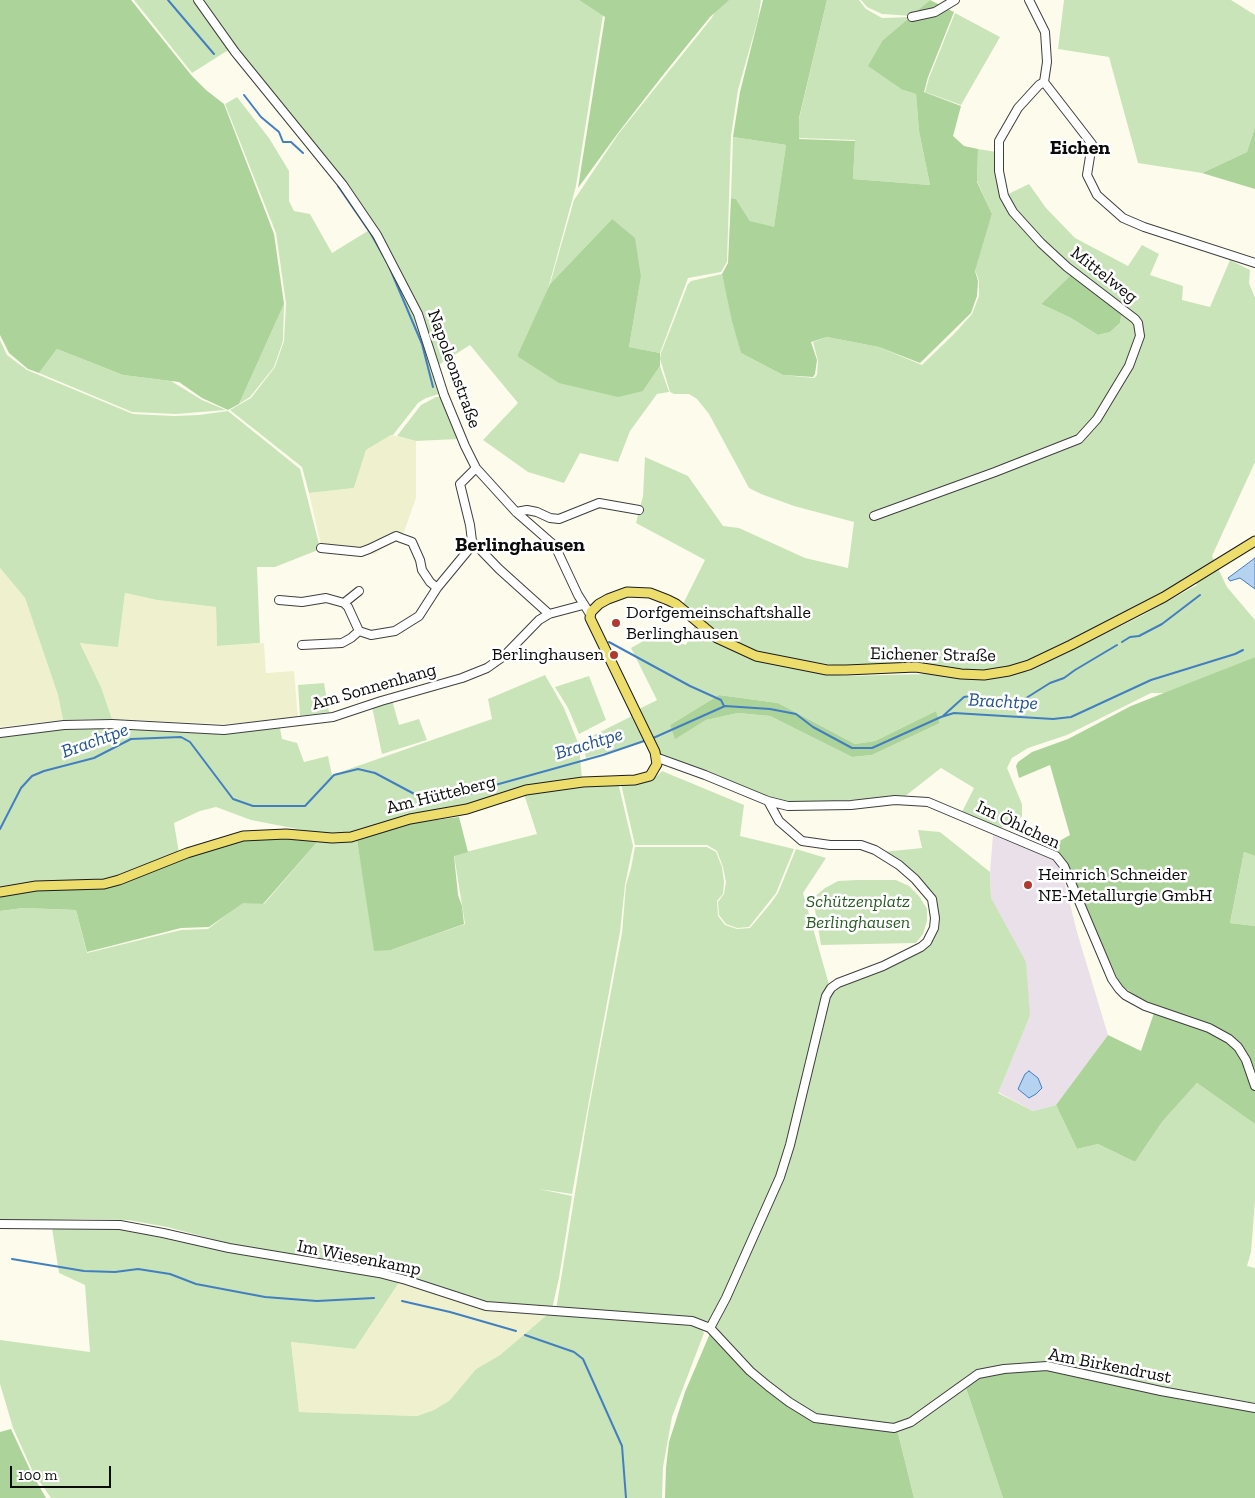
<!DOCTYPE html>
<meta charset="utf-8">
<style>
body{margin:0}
#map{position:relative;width:1255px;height:1498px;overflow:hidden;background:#fdfcec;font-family:"Zilla Slab",serif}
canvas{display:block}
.scale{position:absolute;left:10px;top:1466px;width:101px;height:22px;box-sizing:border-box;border:2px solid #0b0b0b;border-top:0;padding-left:6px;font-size:15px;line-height:18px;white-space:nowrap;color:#0b0b0b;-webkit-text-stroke:4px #fff;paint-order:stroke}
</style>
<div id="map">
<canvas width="1255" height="1498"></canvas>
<div class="scale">100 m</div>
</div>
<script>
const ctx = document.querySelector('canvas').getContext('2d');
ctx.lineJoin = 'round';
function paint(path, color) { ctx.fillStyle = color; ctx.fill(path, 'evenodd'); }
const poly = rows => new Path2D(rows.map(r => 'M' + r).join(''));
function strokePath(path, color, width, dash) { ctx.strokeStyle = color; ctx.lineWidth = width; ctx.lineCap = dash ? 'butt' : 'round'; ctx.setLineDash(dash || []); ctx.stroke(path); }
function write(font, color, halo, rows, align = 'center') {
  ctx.font = font + ' "Zilla Slab",serif'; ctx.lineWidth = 5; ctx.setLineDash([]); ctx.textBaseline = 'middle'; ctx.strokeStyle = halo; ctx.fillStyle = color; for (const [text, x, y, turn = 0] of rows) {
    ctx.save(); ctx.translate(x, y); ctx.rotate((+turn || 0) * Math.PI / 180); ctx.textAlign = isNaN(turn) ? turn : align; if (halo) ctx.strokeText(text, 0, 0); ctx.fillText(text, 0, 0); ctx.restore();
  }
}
const industrial = poly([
 [993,835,1053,860,1061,868,1077,932,1108,1035,1056,1105,1033,1111,998,1092,1030,1016,991,898,990,872]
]);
const farmland = poly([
 [391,435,416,441,416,498,404,532,375,554,322,550,309,493,354,488,366,450],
 [0,568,25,598,58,695,63,720,0,727],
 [125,593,157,600,216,607,217,646,264,643,266,673,294,671,298,719,225,724,112,719,101,687,80,642,118,646],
 [400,1281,428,1291,485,1308,547,1315,500,1355,476,1369,450,1400,434,1410,417,1416,299,1412,291,1342,355,1349]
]);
const green = poly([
 [134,0,196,0,230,49,192,73],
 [201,0,579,0,603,15,576,186,548,289,517,356,643,391,660,366,669,392,657,394,630,431,618,462,580,453,564,483,528,472,483,440,518,403,470,345,437,366,379,232,241,57],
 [722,0,761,0,758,19,738,90,731,136,727,262,721,272,688,278,660,353,629,347,641,277,612,219,550,284,574,200,619,133,711,19],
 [827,0,859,0,866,9,882,18,910,17,883,40,903,90,916,94,919,131,930,185,853,179,855,140,799,138,799,119],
 [861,0,930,0,912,16,882,14,867,7],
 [1064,0,1231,0,1255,15,1255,127,1247,152,1202,173,1138,163,1109,57,1058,49],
 [955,13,1000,37,961,105,925,92,929,78],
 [237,97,269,138,289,171,289,201,294,211,310,214,332,253,371,229,417,315,442,393,426,398,418,403,393,435,391,435,366,450,354,488,309,493,302,467,230,410,251,398,275,367,284,341,286,303,276,233,225,104],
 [733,137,786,145,774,228,750,221,736,199,731,198],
 [978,149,997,152,998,171,1004,196,1029,184,1046,208,1075,238,1128,266,1142,245,1159,254,1150,275,1183,286,1182,300,1210,307,1230,260,1250,270,1249,283,1255,298,1255,462,1212,556,1227,587,1255,620,1255,657,1166,693,1151,693,1067,735,1028,748,1012,758,1007,768,1022,804,1022,816,1015,824,999,828,962,812,974,788,941,768,904,797,788,803,768,798,660,756,639,709,657,700,631,648,656,634,686,645,696,623,711,638,735,651,758,659,797,669,844,676,928,674,961,678,983,678,1030,671,1141,616,1197,585,1194,579,1070,645,1008,669,982,673,936,666,908,664,846,667,751,652,714,636,682,606,705,560,636,523,643,496,645,457,688,476,723,526,739,528,805,558,848,568,854,522,794,506,761,494,749,488,709,414,697,399,689,394,674,394,670,392,660,359,661,353,688,284,691,281,722,274,741,353,783,375,814,378,817,375,818,361,813,342,827,337,879,347,922,365,955,333,972,314,979,296,979,281,975,270,992,214,977,181],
 [1073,273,1122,311,1120,323,1110,332,1098,335,1071,318,1041,304],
 [719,695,778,703,855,744,875,741,936,711,940,723,872,755,852,757,770,716,738,713,706,720,675,738,670,725],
 [284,304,283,341,274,367,250,397,239,404],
 [0,340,7,355,27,370,133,414,174,416,199,415,228,411,300,469,320,548,318,550,275,567,257,567,260,643,217,646,216,607,157,600,125,593,118,647,80,643,101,687,112,719,63,720,58,695,25,598,0,568],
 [57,349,123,375,171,381,202,400,226,410,176,414,132,412,39,373],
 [436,397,442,397,458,439,416,441,397,436,421,405],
 [545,675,564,708,579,745,582,779,541,783,518,788,448,810,396,818,359,831,342,834,323,834,251,820,216,807,200,811,174,823,179,853,138,870,105,880,0,888,0,734,64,726,223,732,280,728,282,739,297,743,304,762,328,756,332,775,492,719,488,699],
 [589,676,606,720,579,734,568,708,555,687],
 [324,683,329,712,300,716,298,685],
 [392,700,399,725,419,719,427,740,382,754,372,707],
 [632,716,644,740,631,746,586,758,582,741],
 [662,771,744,805,740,836,794,849,776,893,749,927,737,928,726,924,719,915,718,902,724,894,726,882,723,867,717,851,707,845,635,845,621,784,641,783,657,776],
 [618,782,633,846,625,885,620,932,572,1194,539,1189,572,1196,559,1278,552,1309,487,1304,379,1270,232,1244,167,1227,128,1220,83,1219,0,1221,0,911,23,908,76,910,87,953,181,930,208,929,243,902,264,904,319,840,357,840,364,882,391,950,465,924,454,855,537,834,524,794,545,790],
 [918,830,940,832,990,872,991,898,1026,962,1030,1016,998,1093,1033,1111,1056,1105,1077,1149,1098,1144,1135,1162,1162,1122,1197,1083,1255,1124,1255,1201,1251,1252,1247,1266,1255,1268,1255,1403,1185,1392,990,1368,910,1420,897,1425,874,1424,813,1413,788,1398,751,1368,715,1329,781,1177,827,997,833,990,928,944,937,931,939,921,934,898,883,852,922,848],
 [635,847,707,847,716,852,722,867,724,882,723,894,717,901,718,916,725,925,737,929,750,928,771,903,778,893,796,849,826,858,803,893,830,988,789,1145,725,1299,709,1323,685,1317,556,1310,588,1113,622,933,626,885,631,868],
 [1244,852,1255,856,1255,926,1230,923],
 [857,880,896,880,909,886,919,896,927,909,927,921,923,934,916,943,821,945,813,898,825,888,838,881],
 [81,1227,120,1227,400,1281,355,1349,291,1342,299,1412,417,1416,434,1410,450,1400,476,1369,500,1355,547,1315,691,1323,702,1329,704,1333,672,1417,663,1467,662,1498,51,1498,33,1472,13,1428,0,1384,0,1340,90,1352,85,1285,59,1273,52,1228],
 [965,1385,1003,1498,914,1498,897,1429,913,1426]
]);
const forest = poly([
 [0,0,131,0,192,76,206,90,224,104,274,234,284,304,239,404,228,410,202,398,179,382,123,375,57,349,39,373,28,369,9,353,0,335],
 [579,0,729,0,710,17,663,75,618,133,578,188,605,17],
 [763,0,827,0,799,118,799,139,855,141,853,179,930,185,919,131,916,94,903,90,868,66,883,40,930,0,954,12,928,77,924,92,961,106,953,136,964,146,978,149,977,182,992,214,975,271,978,281,977,296,971,313,920,363,879,347,827,337,811,342,817,360,815,374,813,377,783,375,741,353,732,321,722,274,728,263,731,198,736,199,750,221,774,227,786,145,733,137,740,92],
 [1255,127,1255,189,1202,173,1247,152],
 [612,219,635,238,641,277,629,347,660,353,660,366,643,391,618,397,559,383,517,356,550,284],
 [1073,273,1122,311,1120,323,1110,332,1098,335,1071,318,1041,304],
 [1255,657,1255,856,1244,852,1230,923,1255,926,1255,1124,1197,1083,1162,1122,1135,1162,1098,1144,1077,1149,1056,1105,1108,1035,1141,1051,1156,1007,1141,1000,1120,984,1069,870,1054,844,1070,835,1050,765,1019,778,1016,766,1018,762,1032,752,1068,739,1131,706],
 [719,695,778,703,855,744,875,741,936,711,940,723,872,755,852,757,770,716,738,713,706,720,675,739,670,725],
 [459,817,468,852,454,856,458,895,462,906,464,924,391,950,374,951,357,840,406,824],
 [290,836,319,840,263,904,243,903,209,927,181,928,87,952,76,910,23,908,0,911,0,895,28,890,122,882,191,856,250,839],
 [711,1331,747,1373,814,1420,874,1430,897,1429,914,1498,665,1498,666,1468,669,1442,685,1392],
 [1047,1368,1182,1400,1255,1412,1255,1498,1003,1498,965,1385,979,1376,1003,1371],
 [11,1429,31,1472,46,1498,0,1498,0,1432]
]);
const water = poly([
 [1255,558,1255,589,1240,578,1230,581,1228,578,1255,558],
 [1029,1071,1038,1078,1042,1088,1036,1094,1029,1098,1018,1089,1025,1074,1029,1071]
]);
const stream = poly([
 [168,0,214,54],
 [244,95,261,117,279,132,283,142,291,142,303,153],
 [338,186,371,234,388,264,422,344,433,387],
 [609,642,690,686,721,700,724,706],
 [1122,642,1130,637,1139,636,1162,624,1200,595],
 [943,716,964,697,970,696,1010,703,1023,700,1050,683,1064,678,1075,670,1117,645],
 [651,739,725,706,770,709,796,714,813,727,852,748,872,748,941,717,954,713,1053,719,1071,717,1151,680,1235,654,1243,650],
 [0,829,21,788,32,776,44,771,94,758,131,739,181,737,190,742,233,799,253,806,305,806,334,775,358,769,375,773,420,797,442,799,464,796,488,787,603,755,647,740],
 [12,1259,84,1271,115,1272,138,1269,170,1274,196,1284,265,1297,317,1301,374,1298],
 [402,1301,450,1312,516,1331],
 [525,1335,574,1352,583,1359,622,1446,626,1498]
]);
const minor = poly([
 [198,0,235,52,343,185,377,235,418,314,444,395,465,446,476,468,516,512,555,546,578,595,590,614],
 [1029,0,1045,32,1047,62,1044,82,1092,144,1087,175,1097,195,1123,218,1144,227,1255,263],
 [912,17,935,12,955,0],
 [476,468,460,484,470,525,472,541,499,569,549,614],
 [516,512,527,510,537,512,550,518,559,519,599,503,639,510],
 [874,516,995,472,1079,439,1097,419,1129,366,1140,336,1138,323,1135,319,1067,267,1041,243,1013,212,1004,196,999,171,999,141,1018,108,1039,85,1044,82],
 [321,548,361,552,369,549,396,536,401,538,412,542,420,560,422,570,430,582,437,588],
 [279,600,302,602,326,598,344,603,348,607,359,631,371,635,395,631,419,616,437,588,470,548,472,541],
 [344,603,359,591],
 [302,645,342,643,351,638,359,631],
 [0,733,64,725,112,724,224,730,333,717,381,701,462,678,487,668,504,656,539,620,549,614,583,605],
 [658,758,705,775,768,801,788,806,851,805,895,800,928,802,1056,856,1064,866,1112,979,1119,989,1125,995,1145,1006,1209,1028,1229,1039,1238,1047,1246,1060,1255,1086],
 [0,1224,120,1225,163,1233,229,1248,379,1273,406,1280,486,1306,692,1321,710,1328,750,1371,768,1386,789,1402,815,1418,894,1428,911,1422,978,1374,1004,1369,1047,1366,1161,1391,1255,1408],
 [710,1328,726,1298,780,1177,790,1145,826,996,831,988,838,983,883,966,921,947,927,942,934,928,935,918,932,899,915,879,899,865,875,850,861,845,830,845,802,841,779,821,768,801]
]);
const major = poly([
 [0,892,36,886,104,884,119,880,187,853,243,836,286,834,332,838,351,837,410,819,467,809,526,790,583,782,635,780,650,776,657,764,655,752,590,618,591,612,599,604,608,599,627,592,650,593,668,600,676,604,717,638,756,656,827,670,846,670,916,667,961,674,984,675,1009,671,1029,665,1071,645,1164,597,1255,541]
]);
const markers = [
 [616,623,5,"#ae3a30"],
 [614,655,5,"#ae3a30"],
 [1028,885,5,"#ae3a30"]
];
const streetNames = [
 ["Mittelweg",1104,275,38],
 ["Napoleonstraße",454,369,70],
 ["Eichener Straße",933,655,1],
 ["Am Sonnenhang",374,687,-16],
 ["Am Hütteberg",441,795,-14],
 ["Im Öhlchen",1018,825,25],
 ["Im Wiesenkamp",359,1258,11],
 ["Am Birkendrust",1110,1366,11]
];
const poiNames = [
 ["Dorfgemeinschaftshalle",626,613],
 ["Berlinghausen",626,634],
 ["Berlinghausen",604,655,"right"],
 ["Heinrich Schneider",1038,875],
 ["NE-Metallurgie GmbH",1038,896]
];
const parkNames = [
 ["Schützenplatz",858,902],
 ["Berlinghausen",858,923]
];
const waterNames = [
 ["Brachtpe",1003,702,3],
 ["Brachtpe",95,741,-20],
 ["Brachtpe",589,744,-17]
];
const quarterNames = [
 ["Eichen",1080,148],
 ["Berlinghausen",520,545]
];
paint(industrial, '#eae0ea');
paint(farmland, '#eff1ce');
paint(green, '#cae4b9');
paint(forest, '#acd399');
paint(water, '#b5d3f0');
strokePath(water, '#427fc0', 1);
strokePath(stream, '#427fc0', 2);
strokePath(minor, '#3e3e3e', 10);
strokePath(major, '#1c1c1c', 11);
strokePath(minor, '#fff', 8);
strokePath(major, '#ecdd6d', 9);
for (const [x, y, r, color] of markers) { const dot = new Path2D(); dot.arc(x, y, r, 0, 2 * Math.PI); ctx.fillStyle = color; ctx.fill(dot); strokePath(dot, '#fff', 2); }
write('18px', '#0b0b0b', '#fff', streetNames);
write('18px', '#0b0b0b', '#fff', poiNames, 'left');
write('italic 18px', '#275d22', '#fff', parkNames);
write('italic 19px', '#215291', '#fff', waterNames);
write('bold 20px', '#0b0b0b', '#fff', quarterNames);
</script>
